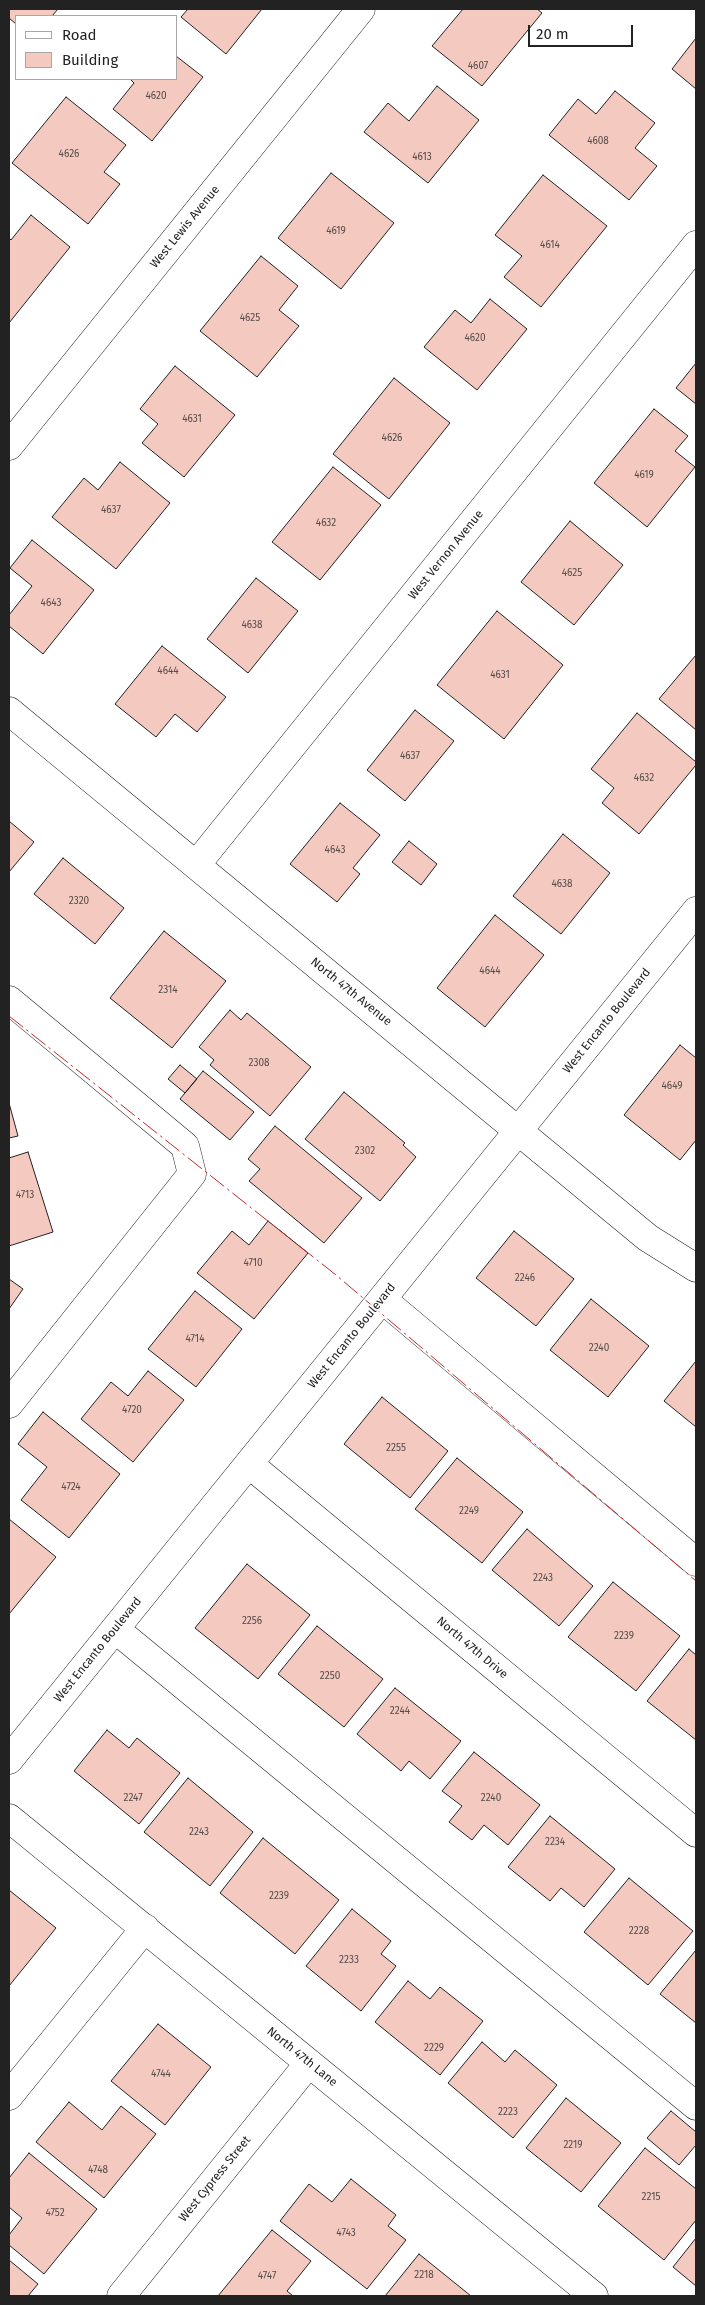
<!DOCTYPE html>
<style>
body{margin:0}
#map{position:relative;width:705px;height:2305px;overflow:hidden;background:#fff;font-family:"Fira Sans",sans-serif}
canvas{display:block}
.frame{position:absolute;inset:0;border:10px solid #222;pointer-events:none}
.legend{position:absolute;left:15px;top:15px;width:162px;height:65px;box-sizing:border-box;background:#fff;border:1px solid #a7a7a7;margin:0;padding:6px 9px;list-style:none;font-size:15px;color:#222}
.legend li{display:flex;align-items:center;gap:10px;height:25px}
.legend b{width:25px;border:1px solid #a7a7a7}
.scale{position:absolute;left:528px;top:25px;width:105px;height:22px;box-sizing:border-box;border:2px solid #222;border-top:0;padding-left:6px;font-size:15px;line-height:18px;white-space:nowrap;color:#222;-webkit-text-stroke:4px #fff;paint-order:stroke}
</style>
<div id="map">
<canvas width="705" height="2305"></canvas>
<div class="frame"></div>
<ul class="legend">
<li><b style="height:6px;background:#fff"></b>Road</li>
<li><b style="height:14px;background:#f3c9c0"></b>Building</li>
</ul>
<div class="scale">20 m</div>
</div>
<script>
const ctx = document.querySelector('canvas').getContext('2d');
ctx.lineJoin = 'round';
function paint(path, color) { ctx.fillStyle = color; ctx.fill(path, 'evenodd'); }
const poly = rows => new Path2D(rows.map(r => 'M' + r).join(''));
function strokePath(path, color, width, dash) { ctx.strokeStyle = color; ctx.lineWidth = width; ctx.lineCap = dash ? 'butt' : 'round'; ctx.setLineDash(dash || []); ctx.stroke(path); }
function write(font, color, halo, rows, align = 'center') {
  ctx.font = font + ' "Fira Sans",sans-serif'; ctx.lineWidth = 4; ctx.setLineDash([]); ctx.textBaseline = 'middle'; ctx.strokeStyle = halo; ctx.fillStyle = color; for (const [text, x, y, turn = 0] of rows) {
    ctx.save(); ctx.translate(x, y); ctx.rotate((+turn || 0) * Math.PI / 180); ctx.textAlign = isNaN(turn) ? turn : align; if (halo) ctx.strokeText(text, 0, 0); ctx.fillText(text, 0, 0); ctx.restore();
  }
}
const building = poly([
 [9,9,58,9,52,16,16,16,16,24,9,18,9,9],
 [188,9,262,9,226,54,181,17,188,9],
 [463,9,537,9,542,13,482,86,432,46,463,9],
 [696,38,696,89,672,69,696,38],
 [176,56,203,77,152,141,113,109,134,83,130,79,176,79,176,56],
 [437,86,479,120,428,183,364,132,388,103,409,121,437,86],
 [615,91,655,123,635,148,657,166,629,200,549,135,578,99,596,114,615,91],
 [66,97,126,145,104,172,120,184,88,224,12,163,66,97],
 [331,173,394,223,341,289,278,238,331,173],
 [543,175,607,226,541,307,504,277,522,256,495,235,543,175],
 [31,215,70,247,9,323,9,238,11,240,31,215],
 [261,256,298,286,279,310,299,326,257,377,200,331,261,256],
 [490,299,527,329,477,390,424,347,455,310,471,323,490,299],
 [696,363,696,404,676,388,696,363],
 [175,366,235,415,184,477,142,443,158,424,140,409,175,366],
 [394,378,450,423,389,499,333,454,394,378],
 [654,409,688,436,675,451,695,467,647,527,594,483,654,409],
 [120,462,170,503,116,569,52,517,84,478,98,490,120,462],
 [333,467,381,505,320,580,272,542,333,467],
 [570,521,623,565,574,625,521,582,570,521],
 [32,540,94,590,43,654,9,626,9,615,32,586,10,568,32,540],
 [256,578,298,611,248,673,207,639,256,578],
 [497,611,563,665,504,739,437,685,497,611],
 [162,646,226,697,197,732,175,714,156,737,115,704,162,646],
 [696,655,696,730,659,699,696,655],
 [415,710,454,741,405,801,367,770,415,710],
 [637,713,696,762,696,765,639,834,602,803,614,788,591,769,637,713],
 [340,803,380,835,353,868,360,874,337,902,290,864,340,803],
 [9,821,34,842,9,872,9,821],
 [563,834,610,873,561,934,513,896,563,834],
 [409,841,437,864,421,885,392,862,409,841],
 [63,858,124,908,95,944,34,894,63,858],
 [495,915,544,955,485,1027,437,988,495,915],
 [164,931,226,981,172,1048,110,998,164,931],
 [230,1010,241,1020,247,1013,311,1067,270,1116,210,1065,214,1060,199,1047,230,1010],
 [680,1045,696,1058,696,1140,680,1160,624,1115,680,1045],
 [180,1065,197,1079,185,1093,168,1079,180,1065],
 [203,1071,254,1112,230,1140,180,1099,203,1071],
 [344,1092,405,1143,403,1145,416,1157,380,1201,305,1139,344,1092],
 [9,1103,18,1136,9,1138,9,1103],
 [275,1126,362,1198,324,1243,249,1181,260,1169,248,1159,275,1126],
 [28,1152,53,1232,9,1246,9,1158,28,1152],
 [268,1221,308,1253,254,1319,197,1273,232,1231,249,1245,268,1221],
 [514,1231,574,1279,536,1326,476,1278,514,1231],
 [9,1279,23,1289,9,1309,9,1279],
 [195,1291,242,1329,196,1387,148,1349,195,1291],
 [591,1299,649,1346,608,1397,550,1350,591,1299],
 [696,1361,696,1427,664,1401,696,1361],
 [148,1371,184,1400,133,1462,81,1419,111,1382,128,1396,148,1371],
 [382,1397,448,1451,410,1498,344,1444,382,1397],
 [43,1412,120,1474,69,1538,21,1500,47,1467,18,1444,43,1412],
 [457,1458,523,1512,482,1563,415,1509,457,1458],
 [9,1519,56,1557,9,1614,9,1519],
 [527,1529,593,1586,559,1626,492,1570,527,1529],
 [247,1564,310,1615,258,1679,195,1628,247,1564],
 [613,1582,680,1636,636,1691,568,1637,613,1582],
 [317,1626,383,1679,344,1727,278,1674,317,1626],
 [689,1649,696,1655,696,1740,647,1701,689,1649],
 [395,1688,461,1741,430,1779,409,1761,401,1771,357,1734,395,1688],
 [107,1730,129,1748,137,1738,180,1773,139,1824,74,1771,107,1730],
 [474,1752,540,1805,508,1845,484,1825,472,1840,449,1822,462,1806,442,1791,474,1752],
 [188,1778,253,1832,210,1886,144,1832,188,1778],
 [550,1816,615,1869,584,1907,561,1888,550,1901,508,1867,550,1816],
 [263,1838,339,1900,295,1954,220,1893,263,1838],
 [629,1878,693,1931,648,1985,584,1932,629,1878],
 [9,1890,56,1928,9,1986,9,1890],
 [352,1909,391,1941,381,1954,396,1966,361,2011,306,1966,352,1909],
 [696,1950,696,2023,660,1994,696,1950],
 [408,1981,430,1999,440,1987,483,2021,440,2075,375,2022,408,1981],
 [158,2024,211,2067,165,2125,111,2081,158,2024],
 [482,2042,505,2062,515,2050,557,2085,513,2138,448,2083,482,2042],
 [566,2098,621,2143,581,2192,526,2148,566,2098],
 [69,2102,102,2130,121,2106,156,2134,104,2198,36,2142,69,2102],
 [671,2111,696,2132,696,2145,679,2165,647,2138,671,2111],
 [645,2148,696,2189,696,2220,664,2260,598,2206,645,2148],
 [29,2153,97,2209,44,2274,9,2245,9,2235,22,2218,9,2207,9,2178,29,2153],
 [351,2179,396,2215,388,2226,406,2240,367,2289,280,2221,309,2184,332,2202,351,2179],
 [272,2230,311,2261,287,2291,293,2296,218,2296,272,2230],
 [696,2238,696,2286,673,2267,696,2238],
 [419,2254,471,2296,385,2296,419,2254],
 [9,2260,38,2284,28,2296,9,2296,9,2260]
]);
const minor = poly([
 [9,446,361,9],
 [9,711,648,1238,696,1268],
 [196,865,696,245],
 [9,1000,185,1146,192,1174,9,1404],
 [382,1299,696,1562],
 [249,1464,696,1833],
 [115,1629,696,2106],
 [9,1760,696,911],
 [9,1818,594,2296],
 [9,2096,145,1928],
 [121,2296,309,2063]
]);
const power = poly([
 [9,1016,336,1275,696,1581]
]);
const numberNames = [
 ["4607",478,66],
 ["4620",156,96],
 ["4608",598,141],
 ["4626",69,154],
 ["4613",422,157],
 ["4619",336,231],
 ["4614",550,245],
 ["4625",250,318],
 ["4620",475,338],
 ["4631",192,419],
 ["4626",392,438],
 ["4619",644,475],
 ["4637",111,510],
 ["4632",326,523],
 ["4625",572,573],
 ["4643",51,603],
 ["4638",252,625],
 ["4644",168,671],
 ["4631",500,675],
 ["4637",410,756],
 ["4632",644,778],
 ["4643",335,850],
 ["4638",562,884],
 ["2320",79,901],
 ["4644",490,971],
 ["2314",168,990],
 ["2308",259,1063],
 ["4649",672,1086],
 ["2302",365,1151],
 ["4713",25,1195],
 ["4710",253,1263],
 ["2246",525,1278],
 ["4714",195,1339],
 ["2240",599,1348],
 ["4720",132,1410],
 ["2255",396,1448],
 ["4724",71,1487],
 ["2249",469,1511],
 ["2243",543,1578],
 ["2256",252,1621],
 ["2239",624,1636],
 ["2250",330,1676],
 ["2244",400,1711],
 ["2247",133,1798],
 ["2240",491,1798],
 ["2243",199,1832],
 ["2234",555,1842],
 ["2239",279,1896],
 ["2228",639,1931],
 ["2233",349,1960],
 ["2229",434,2048],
 ["4744",161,2074],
 ["2223",508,2112],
 ["2219",573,2145],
 ["4748",98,2170],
 ["2215",651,2197],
 ["4752",55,2213],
 ["4743",346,2233],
 ["2218",424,2275],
 ["4747",267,2276]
];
const streetNames = [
 ["West Lewis Avenue",185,227,-51],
 ["West Vernon Avenue",446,555,-51],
 ["North 47th Avenue",351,992,39],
 ["West Encanto Boulevard",607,1021,-51],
 ["West Encanto Boulevard",352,1336,-51],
 ["North 47th Drive",472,1648,40],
 ["West Encanto Boulevard",98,1650,-51],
 ["North 47th Lane",302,2057,39],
 ["West Cypress Street",215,2179,-51]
];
paint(building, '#f3c9c0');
strokePath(building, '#222', 1);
strokePath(minor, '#222', 29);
strokePath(minor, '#fff', 28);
strokePath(power, '#c62828', 1, [18, 4, 2.5, 4]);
write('10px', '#564c4a', null, numberNames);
write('12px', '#222', '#fff', streetNames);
</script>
